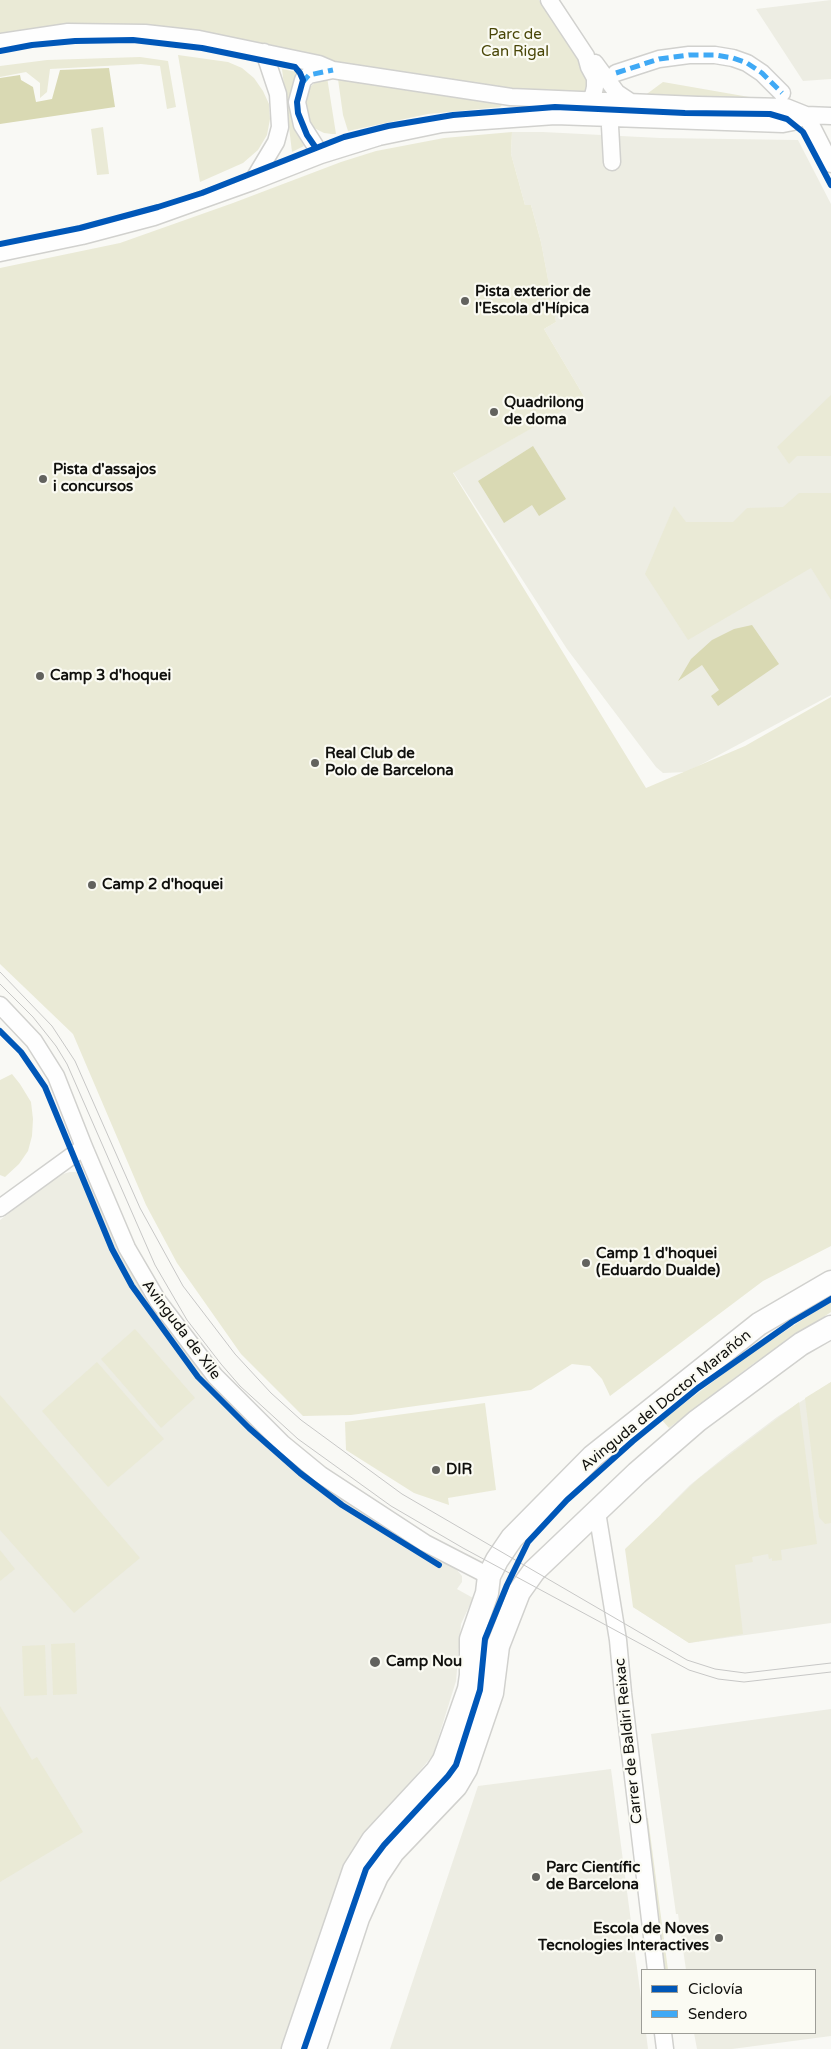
<!DOCTYPE html>
<meta charset="utf-8">
<style>
body{margin:0}
#map{position:relative;width:831px;height:2049px;overflow:hidden;background:#f9f9f5;font-family:"Varela Round",sans-serif}
canvas{display:block}
.legend{position:absolute;left:641px;top:1969px;width:175px;height:65px;box-sizing:border-box;background:#fbfbf3;border:1px solid #9d9d97;margin:0;padding:6px 9px;list-style:none;font-size:15px;color:#10100d}
.legend li{display:flex;align-items:center;gap:10px;height:25px}
.legend b{width:25px;border:1px solid #9d9d97}
</style>
<div id="map">
<canvas width="831" height="2049"></canvas>
<ul class="legend">
<li><b style="height:6px;background:#0057b8"></b>Ciclovía</li>
<li><b style="height:6px;background:#3fa9f5"></b>Sendero</li>
</ul>
</div>
<script>
const ctx = document.querySelector('canvas').getContext('2d');
ctx.lineJoin = 'round';
function paint(path, color) { ctx.fillStyle = color; ctx.fill(path, 'evenodd'); }
const poly = rows => new Path2D(rows.map(r => 'M' + r).join(''));
function strokePath(path, color, width, dash) { ctx.strokeStyle = color; ctx.lineWidth = width; ctx.lineCap = dash ? 'butt' : 'round'; ctx.setLineDash(dash || []); ctx.stroke(path); }
function write(font, color, halo, rows, align = 'center') {
  ctx.font = font + ' "Varela Round",sans-serif'; ctx.lineWidth = 4.5; ctx.setLineDash([]); ctx.textBaseline = 'middle'; ctx.strokeStyle = halo; ctx.fillStyle = color; for (const [text, x, y, turn = 0] of rows) {
    ctx.save(); ctx.translate(x, y); ctx.rotate((+turn || 0) * Math.PI / 180); ctx.textAlign = isNaN(turn) ? turn : align; if (halo) ctx.strokeText(text, 0, 0); ctx.fillText(text, 0, 0); ctx.restore();
  }
}
const built = poly([
 [831,0,831,79,803,81,756,9],
 [512,132,543,132,660,138,798,140,831,204,831,695,687,772,663,773,656,767,567,649,453,472,585,398,544,329,556,322,541,242,531,205,525,205,511,154],
 [70,1172,79,1172,90,1181,194,1360,414,1543,457,1570,462,1576,462,1582,457,1589,473,1598,461,1624,456,1681,433,1755,368,1833,287,2049,0,2049,0,1220,46,1185,63,1174],
 [831,1382,831,1623,689,1643,633,1607,661,1514,690,1485,727,1455,777,1417],
 [831,1709,831,2036,732,2049,697,2049,694,2033,815,2033,815,1970,686,1970,678,1914,676,1914,651,1734],
 [611,1769,642,2006,642,2033,646,2033,648,2049,390,2049,478,1786]
]);
const green = poly([
 [0,0,539,0,589,76,586,93,526,90,349,64,203,35,0,37],
 [178,55,228,62,242,68,254,78,263,91,269,104,270,119,267,135,258,150,243,163,200,182],
 [140,57,168,61,176,107,167,109,160,66,141,64,50,69,47,92,40,98,40,83,26,72,0,77,0,66,47,60],
 [282,69,297,72,292,93,295,128,304,146,292,152],
 [327,77,336,134,332,134,324,133,314,128,310,125,304,109,307,92,310,87,318,80],
 [338,79,503,103,503,104,500,107,428,114,348,131,343,115],
 [663,82,772,101,640,99],
 [103,127,109,174,97,175,91,129],
 [512,132,511,154,525,205,531,205,541,242,556,322,544,329,585,398,453,473,646,788,745,746,831,697,831,1246,763,1281,610,1396,602,1379,590,1366,572,1364,531,1390,351,1415,303,1416,241,1354,177,1263,146,1205,73,1034,0,964,0,268,120,243,233,203,341,162,376,151,444,138],
 [831,395,831,456,797,456,789,464,777,447],
 [799,493,831,493,831,600,811,568,688,640,645,574,674,506,686,522,733,522,747,508,783,507],
 [12,1074,20,1084,31,1102,33,1119,32,1136,28,1151,19,1164,5,1177,0,1175,0,1080],
 [831,1301,831,1312,753,1364,669,1428,662,1420,747,1356],
 [135,1329,195,1398,161,1428,101,1359],
 [97,1362,164,1439,108,1487,42,1411],
 [831,1382,831,1523,825,1524,819,1517,805,1398],
 [0,1395,140,1558,74,1613,0,1530],
 [799,1402,817,1544,781,1550,782,1560,772,1561,772,1558,769,1559,768,1554,752,1557,753,1562,735,1565,743,1634,689,1643,633,1607,625,1549,698,1479],
 [485,1403,496,1490,448,1498,449,1505,414,1493,346,1450,345,1422],
 [0,1550,15,1569,0,1581],
 [75,1643,77,1694,53,1695,51,1644],
 [45,1645,47,1695,24,1696,22,1646],
 [0,1706,32,1760,37,1757,83,1832,0,1882],
 [637,1817,648,1818,668,1970,659,1970]
]);
const water = poly([
 [109,68,115,107,0,124,0,78,20,75,21,80,33,87,36,102,52,99,60,70],
 [533,446,566,499,539,516,532,505,504,523,478,481],
 [752,625,779,664,718,706,711,696,719,690,702,665,678,681,691,659,712,640,734,629]
]);
const street = poly([
 [549,0,586,56,589,67,595,78,595,87,593,96,588,100],
 [0,42,68,32,145,33,199,39,319,64,333,70,511,97,698,105,786,107,806,115,831,116],
 [595,63,617,93,632,103],
 [616,73,659,59,689,55,715,55,733,58,747,63,762,73,782,93],
 [609,108,612,162],
 [806,115,831,164],
 [321,155,302,125,297,102,303,80,309,75,333,70],
 [252,182,276,142,280,127,278,94,264,52],
 [0,253,82,236,154,217,252,182,321,155,379,137,442,124,555,116,783,124,793,122,806,115],
 [0,1005,34,1041,56,1076,84,1147,127,1248,158,1301,215,1376,282,1443,321,1475,425,1543,489,1576],
 [0,1208,84,1147],
 [597,1512,618,1640,623,1693,656,1970],
 [663,2033,665,2049]
]);
const secondary = poly([
 [293,2049,354,1870,373,1840,437,1771,444,1760,469,1689,471,1675,471,1639,487,1593,489,1576,497,1560,512,1538,593,1456,759,1324,831,1282],
 [315,2049,358,1918,377,1876,393,1852,456,1786,466,1769,492,1693,498,1646,519,1592,534,1571,553,1553,637,1473,697,1421,801,1344,831,1327]
]);
const tram = poly([
 [0,972,52,1026,75,1061,140,1208,183,1286,235,1354,271,1393,301,1420,402,1494,687,1660,715,1669,745,1673,831,1663],
 [0,984,33,1017,56,1046,67,1064,155,1265,187,1320,221,1364,240,1386,298,1439,391,1506,463,1548,689,1670,718,1679,744,1682,831,1672]
]);
const quiet = poly([
 [616,73,659,59,689,55,715,55,733,58,747,63,762,73,782,93],
 [302,83,309,75,333,70]
]);
const cycleway = poly([
 [0,51,32,45,75,41,133,40,202,48,295,67,300,73,303,80,297,102,298,113,307,135,316,148],
 [0,244,80,228,158,207,202,193,344,137,388,126,453,115,555,107,685,113,770,114,787,119,803,132,831,185],
 [0,1031,21,1052,45,1087,112,1249,132,1286,198,1377,249,1428,300,1473,342,1505,439,1565],
 [304,2049,366,1869,384,1845,448,1776,456,1765,480,1690,485,1639,507,1585,528,1542,567,1500,633,1441,698,1388,792,1322,831,1299]
]);
const markers = [
 [465,301,5,"#62625e"],
 [494,412,5,"#62625e"],
 [43,479,5,"#62625e"],
 [40,676,5,"#62625e"],
 [315,763,5,"#62625e"],
 [92,885,5,"#62625e"],
 [586,1263,5,"#62625e"],
 [436,1470,5,"#62625e"],
 [375,1662,6,"#62625e"],
 [536,1877,5,"#62625e"],
 [719,1938,5,"#62625e"]
];
const parkNames = [
 ["Parc de",515,35],
 ["Can Rigal",515,52]
];
const poiNames = [
 ["Pista exterior de",475,292],
 ["l'Escola d'Hípica",475,309],
 ["Quadrilong",504,403],
 ["de doma",504,420],
 ["Pista d'assajos",53,470],
 ["i concursos",53,487],
 ["Camp 3 d'hoquei",50,676],
 ["Real Club de",325,754],
 ["Polo de Barcelona",325,771],
 ["Camp 2 d'hoquei",102,885],
 ["Camp 1 d'hoquei",596,1254],
 ["(Eduardo Dualde)",596,1271],
 ["DIR",446,1470],
 ["Camp Nou",386,1662],
 ["Parc Científic",546,1868],
 ["de Barcelona",546,1885],
 ["Escola de Noves",709,1929,"right"],
 ["Tecnologies Interactives",709,1946,"right"]
];
const streetNames = [
 ["Avinguda de Xile",181,1330,53],
 ["Avinguda del Doctor Marañón",666,1401,-39],
 ["Carrer de Baldiri Reixac",629,1741,-96]
];
paint(built, '#edede3');
paint(green, '#eaead6');
paint(water, '#d9d9b3');
strokePath(street, '#d1d1ce', 19);
strokePath(secondary, '#d1d1ce', 25);
strokePath(street, '#fefefe', 16);
strokePath(secondary, '#fefefe', 22);
strokePath(tram, '#c7c7c6', 1);
strokePath(quiet, '#3fa9f5', 5, [10, 5]);
strokePath(cycleway, '#0057b8', 6);
for (const [x, y, r, color] of markers) { const dot = new Path2D(); dot.arc(x, y, r, 0, 2 * Math.PI); ctx.fillStyle = color; ctx.fill(dot); strokePath(dot, '#fbfbf3', 2); }
write('15px', '#494607', '#fbfbf3', parkNames);
write('bold 15px', '#10100d', '#fbfbf3', poiNames, 'left');
write('15px', '#10100d', '#fbfbf3', streetNames);
</script>
